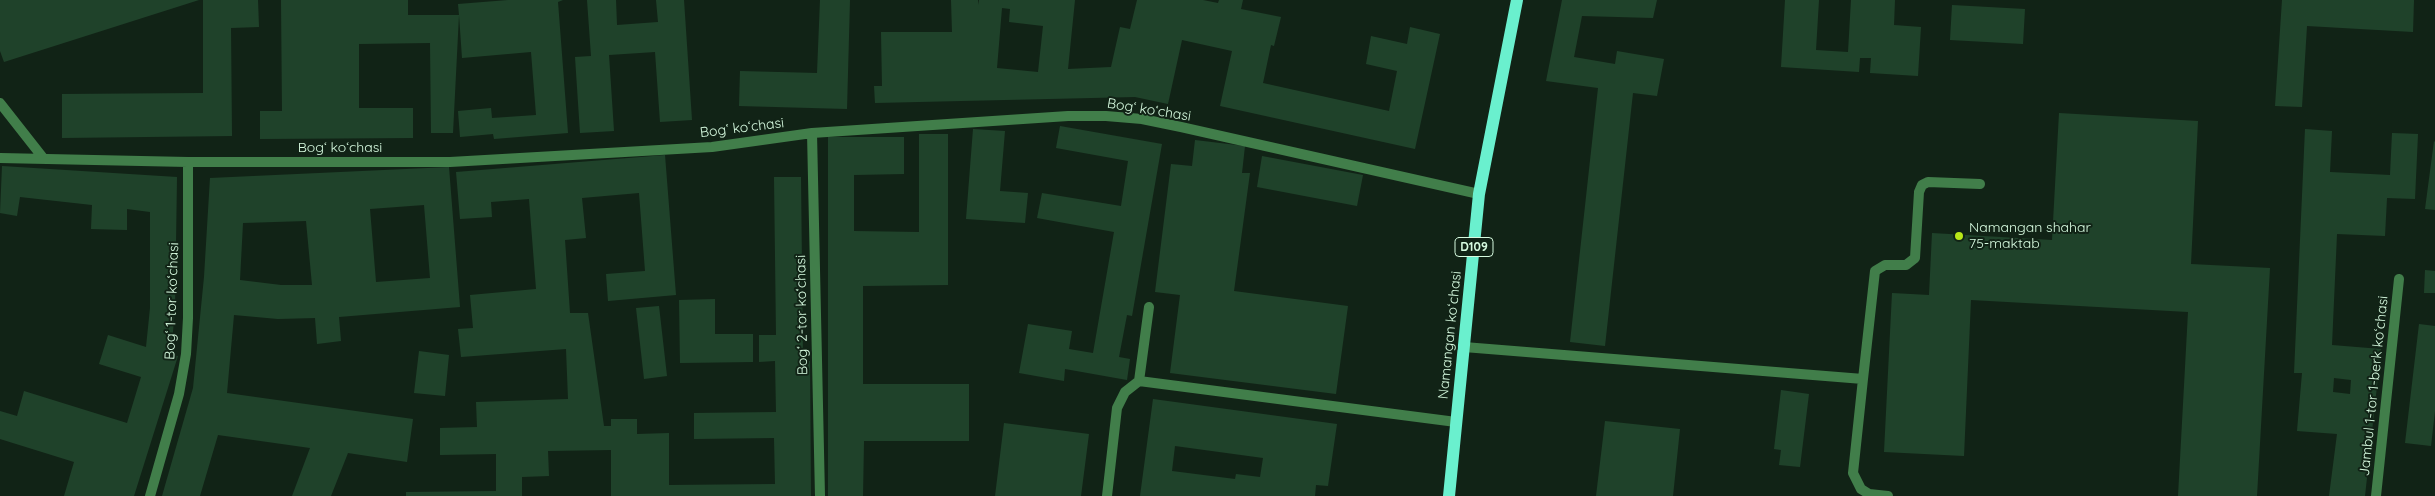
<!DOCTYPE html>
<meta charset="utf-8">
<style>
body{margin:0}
canvas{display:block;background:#112316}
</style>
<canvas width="2435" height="496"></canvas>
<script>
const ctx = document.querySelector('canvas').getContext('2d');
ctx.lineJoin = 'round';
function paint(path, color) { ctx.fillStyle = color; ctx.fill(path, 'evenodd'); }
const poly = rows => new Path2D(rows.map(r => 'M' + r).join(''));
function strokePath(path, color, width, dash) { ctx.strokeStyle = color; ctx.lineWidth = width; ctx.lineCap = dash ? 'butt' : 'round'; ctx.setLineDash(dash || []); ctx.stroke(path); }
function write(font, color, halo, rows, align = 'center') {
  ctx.font = font + ' Quicksand,sans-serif'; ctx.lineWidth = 4; ctx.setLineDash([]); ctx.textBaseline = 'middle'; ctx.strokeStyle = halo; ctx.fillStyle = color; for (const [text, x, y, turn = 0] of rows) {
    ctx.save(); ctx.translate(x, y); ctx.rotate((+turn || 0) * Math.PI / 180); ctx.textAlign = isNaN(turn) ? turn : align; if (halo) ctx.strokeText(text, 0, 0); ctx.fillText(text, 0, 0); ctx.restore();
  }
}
const building = poly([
 [0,0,199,0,4,62,0,51],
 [203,0,258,0,259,27,231,28,232,136,62,138,62,94,203,93],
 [281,0,408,0,408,15,459,15,458,4,508,0,563,0,558,2,568,133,494,139,493,134,460,137,458,111,491,108,492,118,536,115,531,52,462,58,459,15,453,133,431,133,430,43,359,44,359,108,413,108,413,138,260,139,260,111,282,111],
 [587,0,616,0,617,25,658,22,656,0,684,0,692,120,660,122,655,52,609,55,614,131,580,133,575,57,591,56],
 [820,0,850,0,847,109,739,106,740,71,817,73],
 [951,0,978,0,979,5,979,0,1075,0,1068,69,1111,67,1120,27,1130,29,1137,0,1203,0,1218,3,1219,0,1243,0,1241,9,1281,17,1274,46,1271,45,1263,83,1389,111,1397,71,1366,64,1371,36,1407,44,1410,27,1440,34,1415,149,1220,106,1232,51,1182,40,1168,104,1135,97,875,103,874,86,882,86,881,32,952,32],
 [1002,8,1010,9,1009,22,1043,26,1038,72,997,68],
 [1562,0,1657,0,1653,18,1582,16,1574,57,1615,64,1617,51,1664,59,1657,96,1633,93,1605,346,1570,342,1598,88,1546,81],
 [1785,0,1819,0,1816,50,1848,52,1851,0,1895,0,1894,25,1921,27,1918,76,1870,73,1871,58,1860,58,1859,72,1781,67],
 [2282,0,2414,0,2413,32,2307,26,2302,107,2275,106],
 [1952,5,2025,9,2023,44,1950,40],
 [2059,113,2198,121,2191,264,2270,268,2257,496,2178,496,2188,312,1971,300,1964,456,1884,452,1892,293,1929,295,1932,233,2052,240],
 [1060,126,1162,144,1132,316,1127,315,1119,357,1130,359,1127,380,1065,369,1064,381,1019,373,1028,324,1072,331,1069,349,1093,353,1114,232,1037,218,1042,193,1121,206,1128,161,1056,148],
 [973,129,1005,131,1000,191,1028,193,1025,223,966,219],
 [2305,129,2332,131,2330,172,2390,175,2392,133,2418,134,2415,199,2387,198,2385,236,2337,234,2332,345,2381,349,2365,496,2329,496,2337,434,2297,431,2302,373,2294,373],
 [2334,378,2351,380,2350,394,2333,392],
 [919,134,948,134,948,285,863,286,863,384,969,384,969,441,864,441,863,496,828,496,828,137,904,137,904,174,854,175,854,231,919,232],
 [1195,140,1245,146,1242,173,1250,173,1234,291,1348,306,1336,394,1170,373,1180,295,1155,292,1171,164,1192,166],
 [2434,141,2435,142,2435,210,2425,209],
 [665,155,676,295,608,301,606,274,645,271,639,193,582,198,586,238,565,240,570,313,588,313,604,426,611,426,611,419,637,419,637,434,669,433,669,485,775,484,774,438,694,439,694,413,776,412,775,361,759,362,759,335,776,335,774,177,801,177,803,361,810,361,811,496,611,496,611,450,548,451,549,476,522,477,522,496,406,496,406,492,496,491,496,454,440,455,440,428,477,427,476,402,568,399,566,349,461,357,458,329,473,328,470,295,536,289,529,199,491,202,492,217,460,219,456,172],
 [1262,156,1363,175,1357,206,1257,187],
 [2,166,177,177,175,308,171,355,178,356,134,496,64,496,74,462,0,439,0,411,17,416,24,391,127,423,141,377,99,364,108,335,146,347,150,308,150,212,127,209,127,230,91,229,92,205,20,197,17,216,0,213],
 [449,167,460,307,339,317,341,341,317,344,315,318,278,319,234,315,227,393,413,419,407,462,348,453,331,496,292,496,310,448,218,435,200,496,162,496,193,388,204,277,210,178],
 [424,205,430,278,376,282,370,209],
 [306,221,312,285,281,285,240,280,243,223],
 [2425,270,2435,271,2435,293,2424,293],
 [715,299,715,334,753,334,753,362,680,363,679,300],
 [659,306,667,376,644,379,636,308],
 [2419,324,2435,326,2435,411,2431,446,2405,443],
 [419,351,449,355,445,396,414,393],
 [1781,390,1809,394,1800,467,1779,465,1781,450,1774,449],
 [1153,399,1337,424,1328,486,1316,485,1315,496,1140,496],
 [1175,446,1263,458,1260,477,1236,474,1235,479,1172,471],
 [1605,421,1680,429,1673,496,1596,496],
 [1004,423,1089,434,1081,496,995,496]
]);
const lane = poly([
 [1464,347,1863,379,1853,473,1861,489,1869,494,1888,496],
 [1863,379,1875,271,1885,265,1906,265,1915,258,1919,192,1922,185,1928,182,1980,184],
 [1139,381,1149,307],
 [1107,496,1117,408,1125,392,1139,381,1456,422]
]);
const street = poly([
 [0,103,44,159],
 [812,133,820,496],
 [0,158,188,162,450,162,712,147,812,133,1068,116,1106,116,1142,119,1181,127,1479,194],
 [150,496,179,394,186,354,188,318,188,162],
 [2376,496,2399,279]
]);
const primary = poly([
 [1449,496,1479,194,1517,0]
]);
const markers = [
 [1959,236,5,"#b9e718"]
];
const shields = [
 [1474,247,38]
];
const shieldNames = [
 ["D109",1474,247]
];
const streetNames = [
 ["Bogʻ koʻchasi",1149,110,9],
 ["Bogʻ koʻchasi",742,128,-7],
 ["Bogʻ koʻchasi",340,148],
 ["Bogʻ 1-tor koʻchasi",172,301,-88],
 ["Bogʻ 2-tor koʻchasi",802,315,-91],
 ["Namangan koʻchasi",1450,335,-84],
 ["Jambul 1-tor 1-berk koʻchasi",2374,386,-84]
];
const poiNames = [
 ["Namangan shahar",1969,228],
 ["75-maktab",1969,244]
];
paint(building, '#1f422a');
strokePath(lane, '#417e4a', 10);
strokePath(street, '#417e4a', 10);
strokePath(primary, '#6af0ce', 12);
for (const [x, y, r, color] of markers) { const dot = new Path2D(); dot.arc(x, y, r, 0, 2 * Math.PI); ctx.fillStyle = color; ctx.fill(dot); strokePath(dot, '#112316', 2); }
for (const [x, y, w] of shields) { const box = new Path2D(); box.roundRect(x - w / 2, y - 9.5, w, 19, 4); ctx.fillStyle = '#112316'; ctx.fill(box); strokePath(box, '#d7fbe0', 1); }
write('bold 12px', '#d7fbe0', null, shieldNames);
write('14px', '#d7fbe0', '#112316', streetNames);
write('14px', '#d7fbe0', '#112316', poiNames, 'left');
</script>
